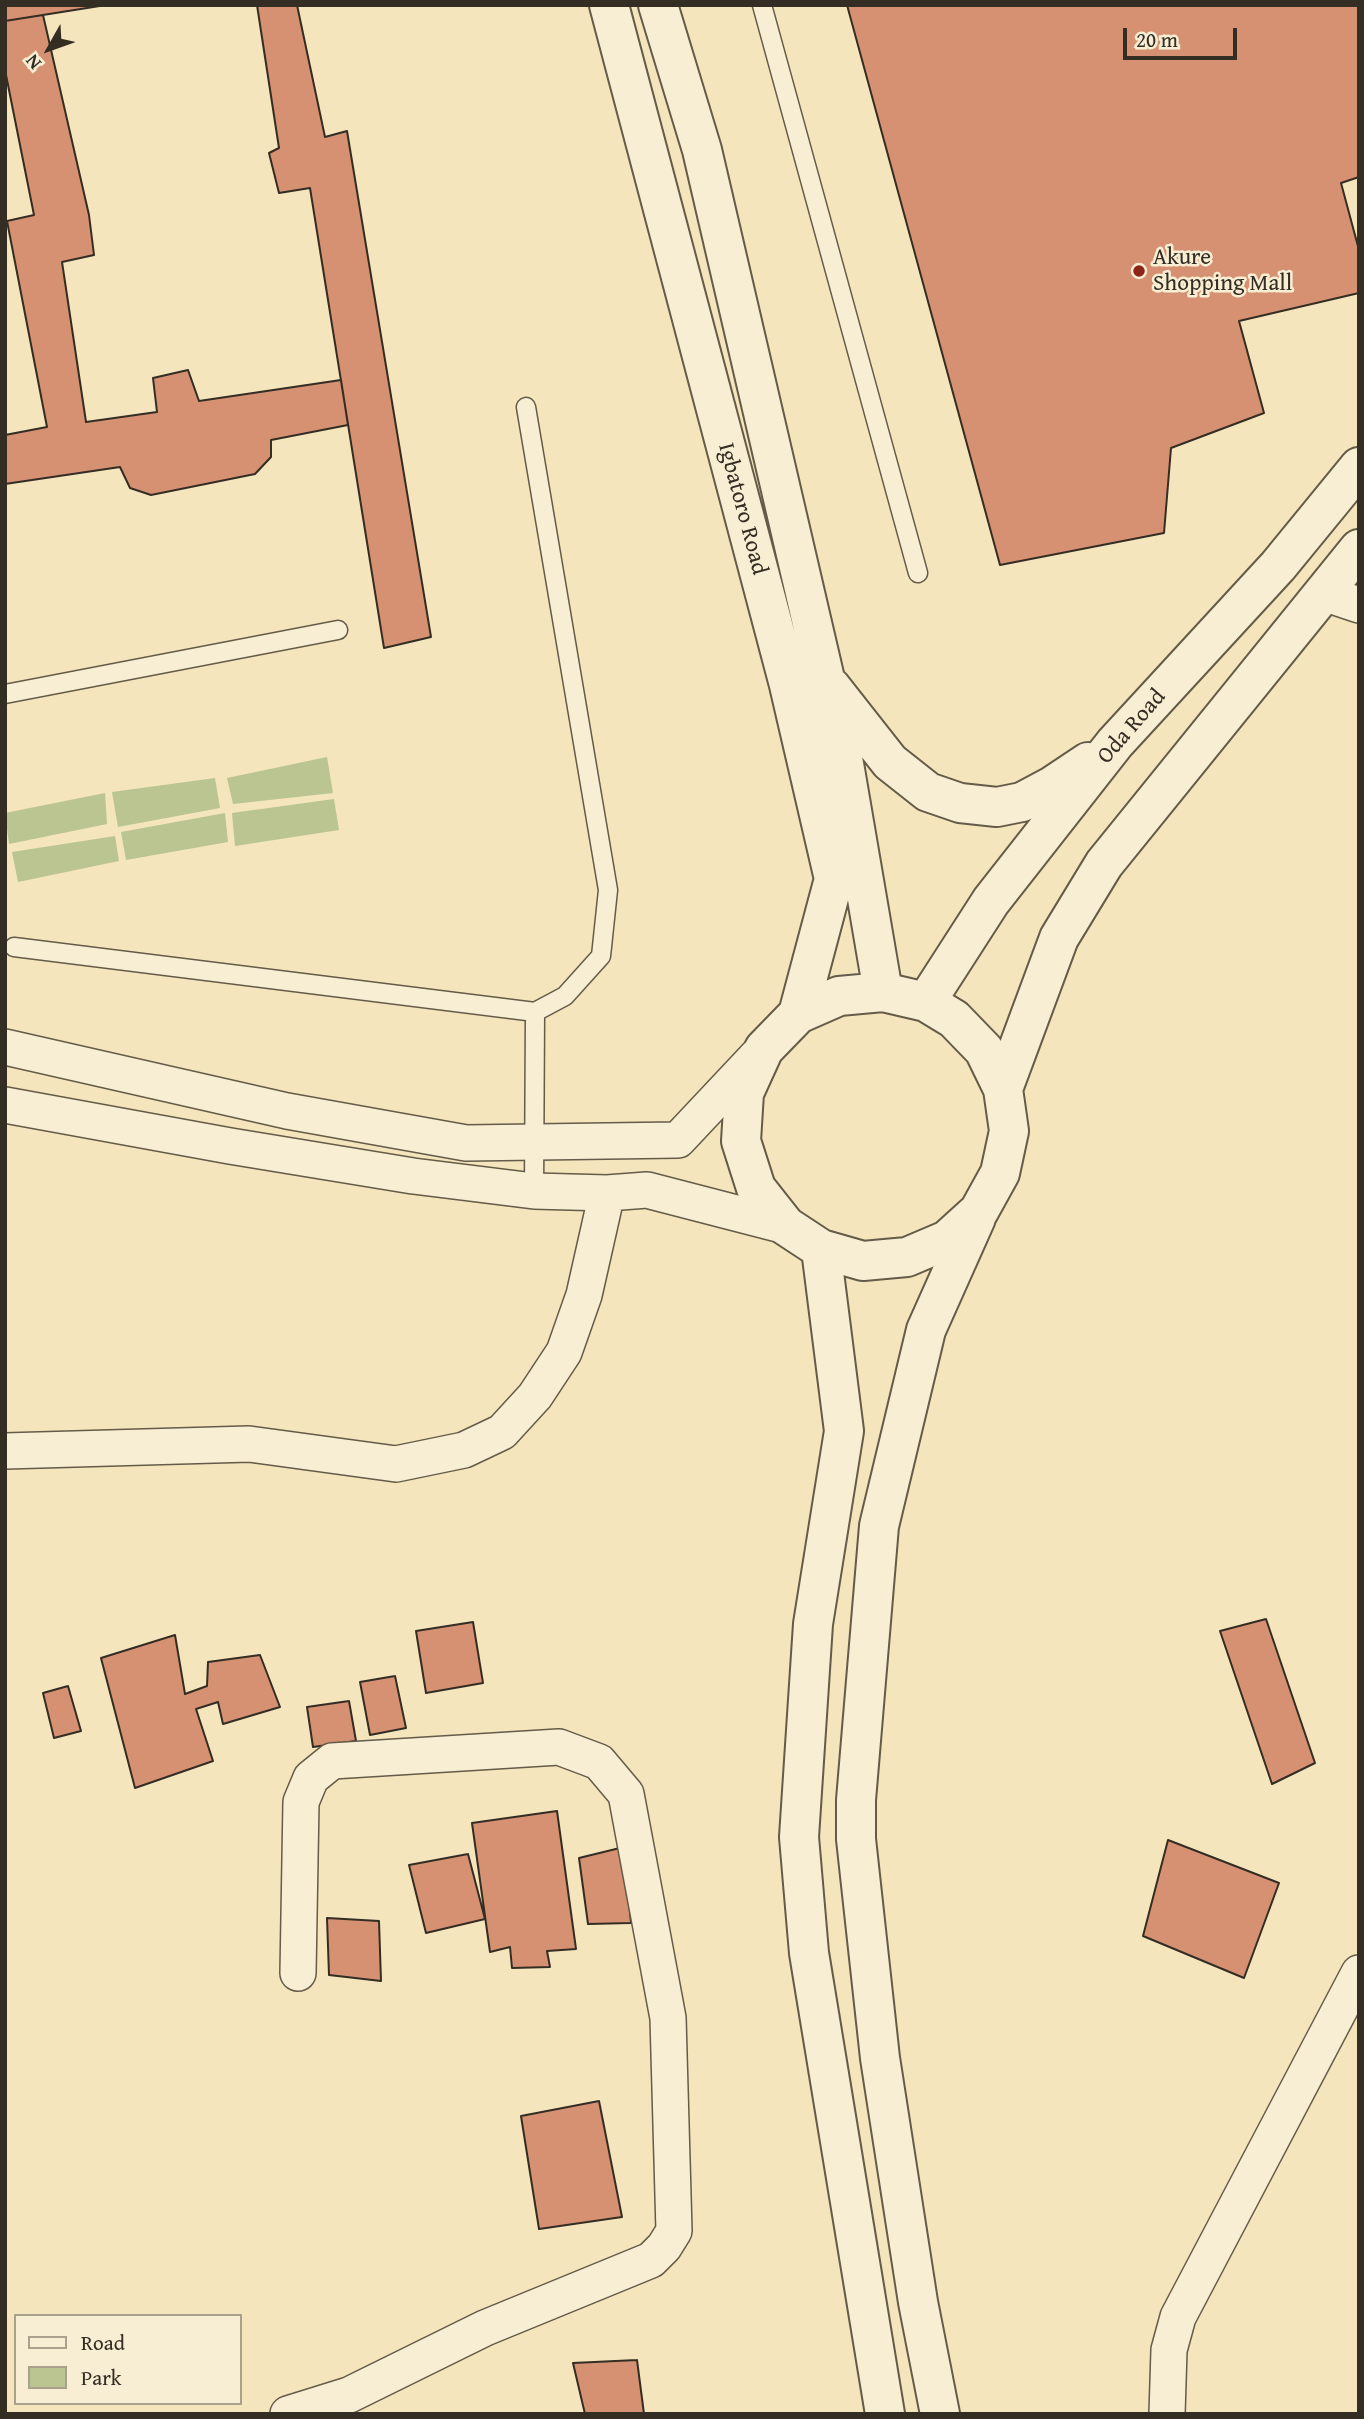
<!DOCTYPE html>
<style>
body{margin:0}
#map{position:relative;width:1364px;height:2419px;overflow:hidden;background:#f4e5bc;font-family:"Gentium Book Plus",serif}
canvas{display:block}
.frame{position:absolute;inset:0;border:7px solid #342d23;pointer-events:none}
.legend{position:absolute;left:14px;top:2314px;width:228px;height:91px;box-sizing:border-box;background:#f8eed3;border:2px solid #aaa18d;margin:0;padding:9px 12px;list-style:none;font-size:21px;color:#342d23}
.legend li{display:flex;align-items:center;gap:14px;height:35px}
.legend b{width:35px;border:2px solid #aaa18d}
.north{position:absolute;left:14px;top:14px;width:70px;height:70px;-webkit-text-stroke:5px #f8eed3;paint-order:stroke;rotate:230deg;font-size:19px;font-weight:700;line-height:28px;text-align:center;color:#342d23}
.north::after{content:'';display:block;margin:auto;width:24px;height:32px;background:#342d23;clip-path:polygon(50% 0,100% 100%,50% 72%,0 100%)}
.scale{position:absolute;left:1123px;top:28px;width:114px;height:32px;box-sizing:border-box;border:4px solid #342d23;border-top:0;padding-left:9px;font-size:21px;line-height:24px;white-space:nowrap;color:#342d23;-webkit-text-stroke:5px #f8eed3;paint-order:stroke}
</style>
<div id="map">
<canvas width="1364" height="2419"></canvas>
<div class="frame"></div>
<ul class="legend">
<li><b style="height:9px;background:#f8eed3"></b>Road</li>
<li><b style="height:19px;background:#bac591"></b>Park</li>
</ul>
<div class="north">N</div>
<div class="scale">20 m</div>
</div>
<script>
const ctx = document.querySelector('canvas').getContext('2d');
ctx.lineJoin = 'round';
function paint(path, color) { ctx.fillStyle = color; ctx.fill(path, 'evenodd'); }
const poly = rows => new Path2D(rows.map(r => 'M' + r).join(''));
function strokePath(path, color, width, dash) { ctx.strokeStyle = color; ctx.lineWidth = width; ctx.lineCap = dash ? 'butt' : 'round'; ctx.setLineDash(dash || []); ctx.stroke(path); }
function write(font, color, halo, rows, align = 'center') {
  ctx.font = font + ' "Gentium Book Plus",serif'; ctx.lineWidth = 5; ctx.setLineDash([]); ctx.textBaseline = 'middle'; ctx.strokeStyle = halo; ctx.fillStyle = color; for (const [text, x, y, turn = 0] of rows) {
    ctx.save(); ctx.translate(x, y); ctx.rotate((+turn || 0) * Math.PI / 180); ctx.textAlign = isNaN(turn) ? turn : align; if (halo) ctx.strokeText(text, 0, 0); ctx.fillText(text, 0, 0); ctx.restore();
  }
}
const green = poly([
 [327,757,333,793,233,804,227,778],
 [215,778,220,808,118,827,112,792],
 [105,793,107,824,9,844,5,813],
 [334,799,339,830,235,846,232,813],
 [225,813,228,842,126,860,121,832],
 [115,836,119,861,18,882,12,852]
]);
const building = poly([
 [5,5,106,5,5,21,5,5],
 [257,5,297,5,325,137,347,131,431,637,384,648,310,188,279,193,269,153,279,148,257,5],
 [847,5,1359,5,1359,177,1341,183,1359,250,1359,293,1239,321,1264,413,1171,448,1164,533,1000,565,847,5],
 [43,15,89,215,94,255,62,262,86,422,157,412,153,378,188,370,199,401,341,380,348,425,271,440,271,457,255,474,151,495,130,488,120,467,5,484,5,435,47,427,7,221,34,215,5,70,5,21,43,15],
 [1266,1619,1315,1763,1272,1784,1220,1631,1266,1619],
 [473,1622,483,1683,426,1693,416,1631,473,1622],
 [175,1635,185,1694,207,1686,208,1662,260,1655,280,1707,223,1724,218,1702,196,1709,213,1761,135,1788,101,1658,175,1635],
 [395,1676,406,1728,370,1735,360,1682,395,1676],
 [68,1686,81,1731,54,1738,43,1693,68,1686],
 [349,1701,356,1741,313,1747,307,1707,349,1701],
 [557,1811,576,1949,547,1951,550,1967,512,1968,510,1947,490,1952,472,1823,557,1811],
 [1168,1840,1279,1883,1244,1978,1143,1936,1168,1840],
 [624,1847,631,1923,588,1924,579,1858,624,1847],
 [468,1854,485,1919,426,1933,409,1865,468,1854],
 [327,1918,379,1921,381,1981,329,1975,327,1918],
 [599,2101,622,2217,539,2229,521,2116,599,2101],
 [637,2360,644,2414,585,2414,573,2363,637,2360]
]);
const service = poly([
 [762,5,918,573],
 [5,694,338,630],
 [14,947,535,1012,565,996,601,956,608,890,526,407],
 [534,1191,535,1012]
]);
const minor = poly([
 [1323,593,1359,605],
 [5,1047,287,1111,466,1143,678,1140,757,1056],
 [5,1105,230,1146,413,1176,534,1191,607,1193,647,1190,786,1226],
 [5,1451,249,1444,396,1464,464,1450,502,1432,535,1396,564,1352,584,1295,607,1193],
 [288,2414,349,2395,485,2328,651,2260,664,2247,674,2231,668,2018,626,1794,599,1762,559,1747,332,1761,311,1778,301,1802,298,1973],
 [1167,2414,1169,2350,1178,2317,1359,1973]
]);
const tertiary = poly([
 [609,5,789,685,834,879,798,1014],
 [658,5,702,150,825,679,843,758,883,992],
 [831,687,890,762,928,792,960,803,997,807,1022,802,1052,786,1088,762],
 [926,1002,991,901,1115,743,1278,566,1359,467],
 [1003,1089,984,1050,954,1019,926,1002,883,992,839,996,798,1014,764,1049,744,1093,741,1141,756,1188,786,1226,821,1249,863,1261,907,1257,947,1240,979,1211,1000,1173,1009,1131,1003,1089,1059,938,1104,864,1359,549],
 [821,1249,844,1431,813,1624,799,1837,809,1953,885,2414],
 [940,2414,918,2302,880,2058,856,1839,856,1800,879,1526,926,1330,976,1218]
]);
const markers = [
 [1139,271,7,"#8f2418"]
];
const poiNames = [
 ["Akure",1153,258],
 ["Shopping Mall",1153,284]
];
const streetNames = [
 ["Igbatoro Road",742,509,75],
 ["Oda Road",1132,727,-49]
];
paint(green, '#bac591');
paint(building, '#d69173');
strokePath(building, '#342d23', 2);
strokePath(service, '#645b49', 21);
strokePath(minor, '#645b49', 38);
strokePath(tertiary, '#645b49', 42);
strokePath(service, '#f8eed3', 18);
strokePath(minor, '#f8eed3', 35);
strokePath(tertiary, '#f8eed3', 38);
for (const [x, y, r, color] of markers) { const dot = new Path2D(); dot.arc(x, y, r, 0, 2 * Math.PI); ctx.fillStyle = color; ctx.fill(dot); strokePath(dot, '#f8eed3', 2.5); }
write('23px', '#342d23', '#f8eed3', poiNames, 'left');
write('23px', '#342d23', '#f8eed3', streetNames);
</script>
